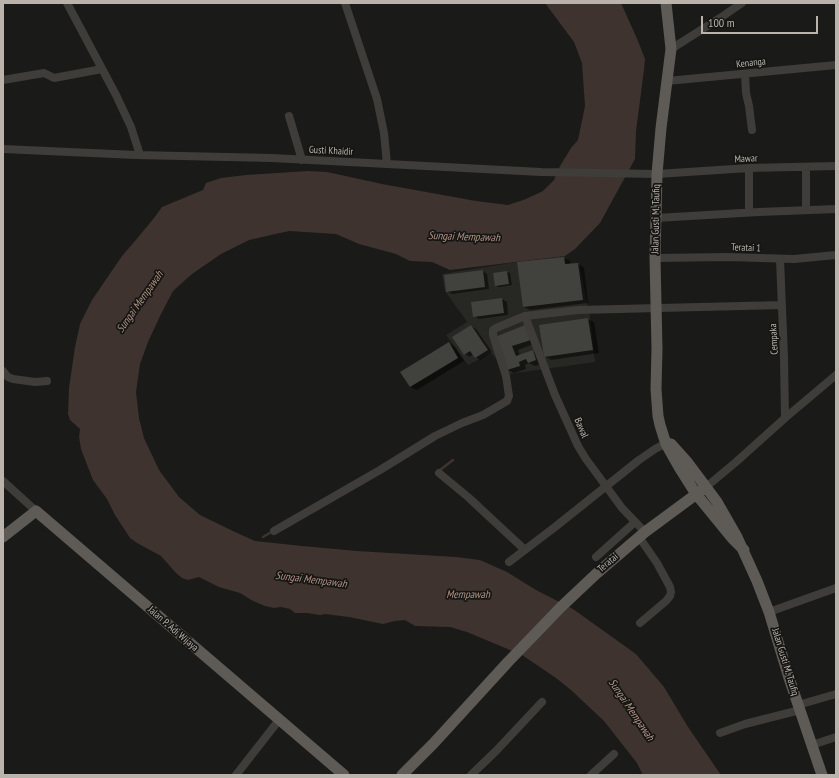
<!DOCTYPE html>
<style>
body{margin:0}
#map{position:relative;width:839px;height:778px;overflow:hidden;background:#1a1a18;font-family:"PT Sans Narrow",sans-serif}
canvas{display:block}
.frame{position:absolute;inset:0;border:4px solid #b9b3ab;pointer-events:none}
.scale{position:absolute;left:701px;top:16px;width:117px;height:18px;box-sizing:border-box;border:2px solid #b9b3ab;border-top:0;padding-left:5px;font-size:12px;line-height:14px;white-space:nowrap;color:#b9b3ab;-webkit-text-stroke:3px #151513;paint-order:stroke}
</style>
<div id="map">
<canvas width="839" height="778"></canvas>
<div class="frame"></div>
<div class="scale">100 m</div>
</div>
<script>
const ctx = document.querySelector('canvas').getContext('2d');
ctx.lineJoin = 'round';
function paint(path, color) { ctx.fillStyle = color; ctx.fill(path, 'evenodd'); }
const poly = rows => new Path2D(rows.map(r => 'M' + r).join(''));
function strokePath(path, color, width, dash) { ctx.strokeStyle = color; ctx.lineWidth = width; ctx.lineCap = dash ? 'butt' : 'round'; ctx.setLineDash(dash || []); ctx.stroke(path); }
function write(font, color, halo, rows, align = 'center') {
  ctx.font = font + ' "PT Sans Narrow",sans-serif'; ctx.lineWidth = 3.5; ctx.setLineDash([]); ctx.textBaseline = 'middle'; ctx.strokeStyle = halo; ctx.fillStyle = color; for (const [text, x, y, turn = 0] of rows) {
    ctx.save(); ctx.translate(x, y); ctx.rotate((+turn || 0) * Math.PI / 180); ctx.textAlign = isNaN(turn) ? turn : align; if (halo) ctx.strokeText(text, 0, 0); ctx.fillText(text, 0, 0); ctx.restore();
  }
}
const built = poly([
 [565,256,566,264,579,263,590,317,595,362,509,374,491,353,468,365,446,335,467,322,445,291,442,274,517,262]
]);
const water = poly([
 [545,3,621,3,638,41,645,59,644,70,636,131,635,159,600,223,575,249,565,256,450,270,432,262,410,261,396,254,359,244,336,234,289,231,249,240,221,254,192,274,173,291,161,314,148,342,140,364,136,392,139,418,144,438,159,470,179,497,200,515,235,532,255,541,302,546,357,551,456,557,480,560,507,572,536,590,573,609,636,654,664,687,688,727,721,775,643,775,637,763,604,721,571,690,556,678,522,655,467,632,450,627,415,626,405,620,395,621,383,624,349,617,325,614,320,615,307,613,295,613,290,609,281,607,274,608,265,606,253,601,240,593,219,587,199,577,188,580,182,578,176,573,161,556,137,543,130,538,115,515,107,499,93,480,81,449,79,437,80,429,70,420,68,414,69,388,75,347,80,324,92,300,122,256,135,241,154,218,162,207,203,190,206,183,221,178,246,175,308,171,327,172,382,184,476,201,508,205,526,199,543,191,554,180,560,166,571,148,578,140,585,106,582,63,574,42]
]);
const shadow = poly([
 [564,258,570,261,571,265,578,264,584,268,588,303,530,310,524,307,518,263],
 [483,271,487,274,489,289,452,294,447,291],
 [507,272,510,273,512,285,499,287,496,286],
 [502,299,507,302,508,315,479,319,474,316],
 [588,319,594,322,599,353,551,360,544,356,540,326],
 [471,326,476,329,492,352,480,360,476,357,473,354,470,357,465,354],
 [525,326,536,343,518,350,520,356,533,351,539,355,542,364,535,366,529,363,525,365,526,369,514,373,508,370,496,337],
 [449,343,455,347,464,361,417,390,410,387]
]);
const stream = poly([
 [441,471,440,470,453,460],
 [263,537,273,531]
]);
const building = poly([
 [564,257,565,264,578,263,583,300,523,307,517,262],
 [483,270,485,287,446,292,444,275],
 [507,271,509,284,495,286,493,273],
 [502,298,504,313,473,317,471,302],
 [588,318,593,350,544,357,539,325],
 [471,325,488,350,475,358,470,351,464,355,452,337],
 [525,325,531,340,512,346,516,356,533,350,536,360,528,363,526,359,519,362,520,366,507,370,495,337],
 [449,342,458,358,410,387,400,372]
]);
const minor = poly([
 [67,3,116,95,131,127,140,155],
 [345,3,377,99,384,133,387,164],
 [671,49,720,18,742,3],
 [745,74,746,93,749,106,752,130],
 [3,80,44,73,54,78,102,69],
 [667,81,836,65],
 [289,116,302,160],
 [3,149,136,155,272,158,541,172,657,174,749,168,836,166],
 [806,167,806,210],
 [749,168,749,212],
 [656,218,759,212,836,209],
 [655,258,727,257,794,259,836,255],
 [780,259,784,357,785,418],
 [525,316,555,395,578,446,586,459,622,508,645,532],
 [3,371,8,377,13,379,35,382,47,381],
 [439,473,468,497,525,550],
 [3,481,36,511],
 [706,487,736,462,785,418,836,375],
 [274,531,380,470,435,436,462,423,483,415,507,401,509,396,506,376,493,335,493,330,496,328,525,316,578,310,782,305],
 [639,537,657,563,670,587,671,592,670,596,666,601,640,623],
 [596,557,635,522],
 [509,562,555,527,639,460,655,449,668,442],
 [769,612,836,588],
 [798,705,836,694],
 [720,733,745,724,800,710],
 [812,745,836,737],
 [236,775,279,720],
 [471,775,496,751,542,702],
 [591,775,614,754]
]);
const major = poly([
 [666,3,671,49,661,128,657,174,655,258,657,349,656,389,658,416,660,425,666,444,679,467,696,494,732,538,744,550],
 [671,444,688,463,717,502,737,537,757,581,769,612,789,678,822,775],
 [3,537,36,511,344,775],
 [402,775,433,744,508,662,561,607,596,574,645,532,706,487]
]);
const streetNames = [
 ["Kenanga",751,63,-6],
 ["Gusti Khaidir",331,151,3],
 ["Mawar",746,159,-3],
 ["Jalan Gusti M. Taufiq",656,219,-89],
 ["Teratai 1",746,248,2],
 ["Cempaka",774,339,-93],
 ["Bawal",581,428,66],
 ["Teratai",608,563,-40],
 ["Jalan P. Adi Wijaya",173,629,41],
 ["Jalan Gusti M. Taufiq",785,662,73]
];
const waterNames = [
 ["Sungai Mempawah",464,237,2],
 ["Sungai Mempawah",140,302,-55],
 ["Sungai Mempawah",311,580,7],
 ["Mempawah",468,595],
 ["Sungai Mempawah",631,710,56]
];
paint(built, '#272724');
paint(water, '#3e332f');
paint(shadow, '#0007');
strokePath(stream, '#3e332f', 2.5);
paint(building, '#41413d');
strokePath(minor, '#3f3d3a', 8);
strokePath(major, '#5e5b56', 11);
write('10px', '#b9b3ab', '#151513', streetNames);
write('italic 11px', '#b29485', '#151513', waterNames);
</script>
